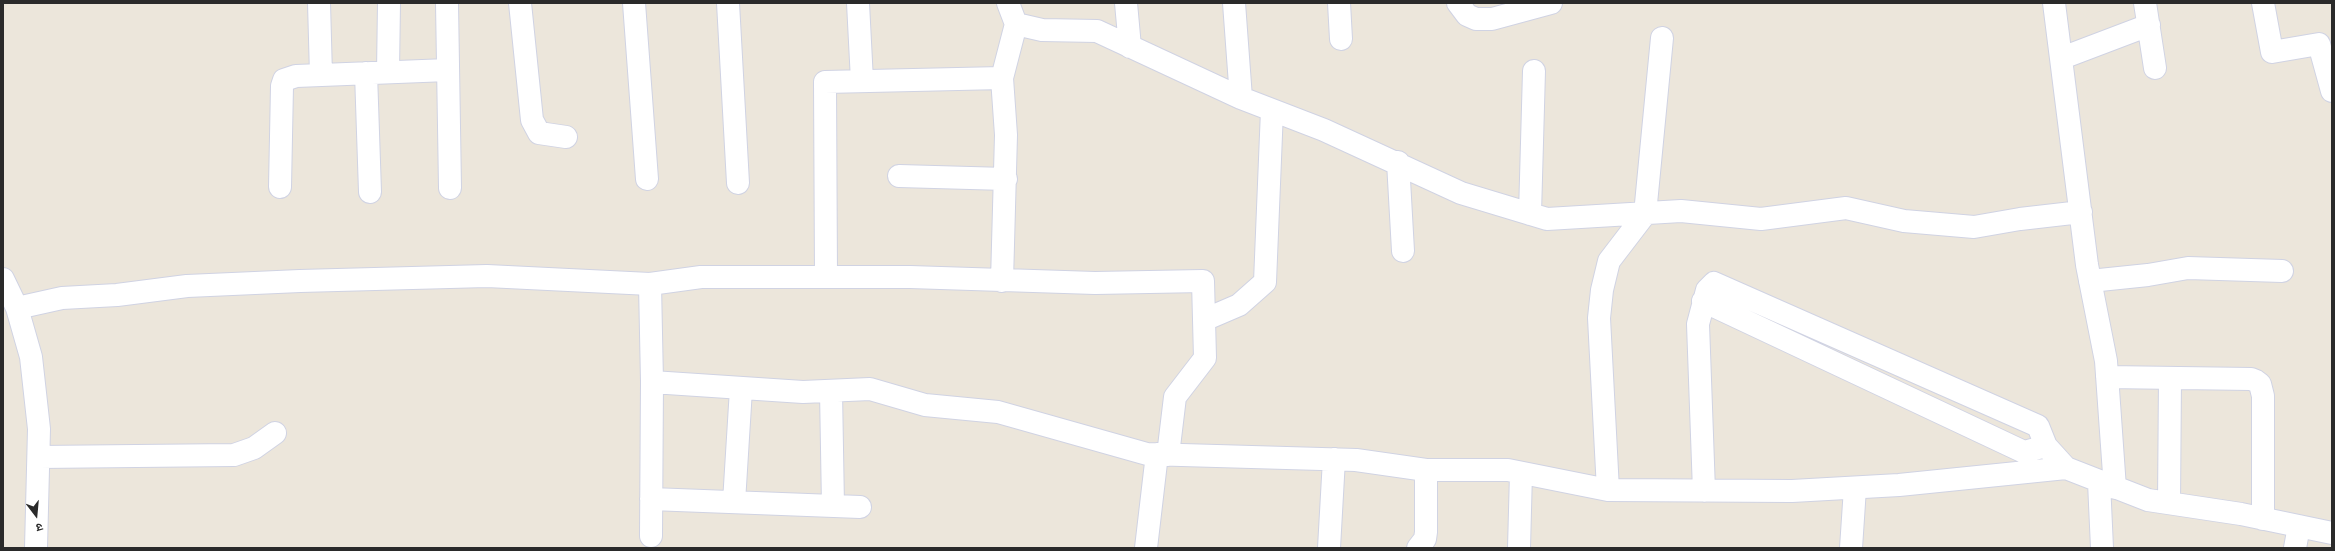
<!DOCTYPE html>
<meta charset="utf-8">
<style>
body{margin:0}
#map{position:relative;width:2335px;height:551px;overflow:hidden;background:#ece6db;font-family:"Fira Sans Condensed","Noto Sans Devanagari",sans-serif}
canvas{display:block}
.frame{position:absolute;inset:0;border:4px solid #2a2a2a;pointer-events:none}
.north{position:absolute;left:16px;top:495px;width:40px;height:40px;-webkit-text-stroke:3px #fff;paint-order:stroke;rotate:164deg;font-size:11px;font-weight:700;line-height:16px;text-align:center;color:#2a2a2a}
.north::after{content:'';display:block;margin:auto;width:14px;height:18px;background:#2a2a2a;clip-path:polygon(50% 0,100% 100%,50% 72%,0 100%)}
</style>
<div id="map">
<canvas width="2335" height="551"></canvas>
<div class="frame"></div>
<div class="north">उ</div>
</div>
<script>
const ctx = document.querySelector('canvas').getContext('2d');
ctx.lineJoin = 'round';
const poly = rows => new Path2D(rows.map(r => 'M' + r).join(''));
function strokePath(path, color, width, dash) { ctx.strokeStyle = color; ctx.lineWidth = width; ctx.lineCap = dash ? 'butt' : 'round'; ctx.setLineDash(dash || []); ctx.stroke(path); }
const minor = poly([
 [319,3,321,75],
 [447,3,450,188],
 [520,3,532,120,539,133,566,137],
 [634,3,647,179],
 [728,3,738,183],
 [858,3,862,81],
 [1008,3,1016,24,1042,30,1097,31,1241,98,1324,130,1461,193,1547,219,1681,211,1761,219,1846,208,1904,221,1974,227,2020,219,2081,212],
 [1126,3,1130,47],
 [1234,3,1241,98],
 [1339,3,1341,39],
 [1458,3,1467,15,1476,19,1492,19,1551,3],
 [2054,3,2087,265,2106,361,2115,488],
 [2145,3,2155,68],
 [2263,3,2272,52,2319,44,2332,91],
 [2062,58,2149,25],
 [388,72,389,3],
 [366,73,370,192],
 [1398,162,1403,251],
 [899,176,1006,179],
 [280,187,282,86,284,80,296,76,448,70],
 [1530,214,1534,71],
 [826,277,825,82,1002,78],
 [3,279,17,308,31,357,39,429,36,548],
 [1002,281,1006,135,1002,78,1016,24],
 [2090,281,2148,275,2188,268,2282,271],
 [650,284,701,277,910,277,1095,283,1203,281,1205,358,1175,397,1168,455],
 [1703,301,2024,452,2046,446],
 [17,308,62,298,117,295,187,286,300,281,487,276,650,284,652,382,803,392,870,389,925,405,998,412,1147,454,1356,460,1426,470,1508,470,1608,490,1792,491,1899,485,2066,468,2148,500,2241,514,2332,533],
 [1204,320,1239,305,1265,282,1272,110],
 [2107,377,2251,379,2256,381,2260,384,2263,396,2263,519],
 [831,391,833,506],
 [39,457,234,455,254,448,275,433],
 [2099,482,2102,548],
 [1608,490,1599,318,1602,290,1609,261,1645,214,1662,38],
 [1704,491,1698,324,1707,290,1714,283,2038,426,2046,446,2066,468],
 [651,499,860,507],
 [734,502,741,389],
 [2169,503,2170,378],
 [651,536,652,382],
 [1146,548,1157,454],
 [1329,548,1334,459],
 [1418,548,1425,539,1426,532,1426,470],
 [1519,548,1521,473],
 [1851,548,1855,488],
 [2295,548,2299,526]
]);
strokePath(minor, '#d0d3e3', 24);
strokePath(minor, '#fff', 22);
</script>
